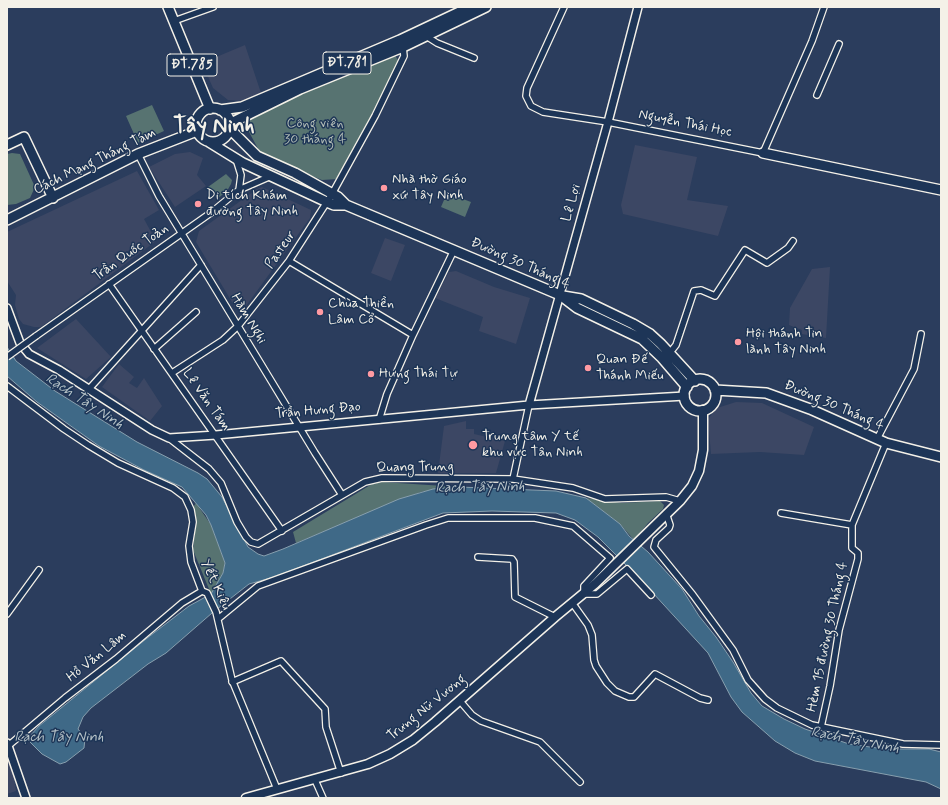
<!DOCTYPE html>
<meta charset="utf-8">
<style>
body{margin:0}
#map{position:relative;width:948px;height:805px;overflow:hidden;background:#2b3d5d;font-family:Mynerve,sans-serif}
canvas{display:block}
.frame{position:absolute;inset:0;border:8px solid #f4f1e8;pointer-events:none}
</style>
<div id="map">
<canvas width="948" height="805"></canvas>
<div class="frame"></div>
</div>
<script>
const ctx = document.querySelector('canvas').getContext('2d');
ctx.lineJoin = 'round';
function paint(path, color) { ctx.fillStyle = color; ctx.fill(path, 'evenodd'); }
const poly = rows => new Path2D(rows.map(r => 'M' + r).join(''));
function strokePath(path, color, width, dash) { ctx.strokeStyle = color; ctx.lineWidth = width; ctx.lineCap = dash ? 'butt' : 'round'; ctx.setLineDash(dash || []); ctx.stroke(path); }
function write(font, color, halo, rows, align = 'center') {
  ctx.font = font + ' Mynerve,sans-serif'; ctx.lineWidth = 3; ctx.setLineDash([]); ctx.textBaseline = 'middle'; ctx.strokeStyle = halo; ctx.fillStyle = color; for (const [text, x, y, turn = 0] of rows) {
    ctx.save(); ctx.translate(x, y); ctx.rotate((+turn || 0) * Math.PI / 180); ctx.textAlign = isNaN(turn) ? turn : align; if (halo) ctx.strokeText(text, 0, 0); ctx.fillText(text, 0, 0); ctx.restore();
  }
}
const built = poly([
 [245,45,261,93,253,99,245,101,228,100,213,88,202,63],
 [635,145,697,157,687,200,728,206,718,236,623,214,621,205],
 [190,152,203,158,197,175,206,186,175,207,149,167,175,154],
 [137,171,159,210,144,219,156,241,41,327,34,327,23,324,19,319,15,305,16,295,7,281,7,232],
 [262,187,311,210,310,218,246,306,235,307,196,242,199,231,257,189],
 [385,238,405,245,391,281,371,273],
 [830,267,826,338,802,334,802,330,789,325,790,308,812,269],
 [456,271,494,287,530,298,516,344,479,331,483,317,435,298,449,272],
 [76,319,111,357,86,379,37,348],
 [119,364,134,377,129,383,137,388,144,378,162,406,150,421,102,387],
 [736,402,762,403,814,427,804,455,760,452,711,454,708,419,717,408],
 [466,421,466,429,474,429,474,434,505,441,496,473,438,473,444,426],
 [7,755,12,765,16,791,7,794]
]);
const green = poly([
 [394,54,398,60,395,70,338,179,322,180,262,156,249,132,248,126,252,116,383,57],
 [152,105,164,131,138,143,126,116],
 [12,153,20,154,35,187,30,198,16,204,7,205,7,154],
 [226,174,232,180,231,184,227,191,217,199,208,187],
 [447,193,471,202,465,217,441,207],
 [382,482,460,487,421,492,296,543,293,532,372,484],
 [586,498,622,503,660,501,664,505,663,509,648,523,634,540,620,524],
 [196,503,211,525,225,563,223,573,211,594,193,550,196,521,194,506]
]);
const water = poly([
 [7,347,16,361,55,391,137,442,198,473,207,479,222,497,248,547,258,554,264,556,283,549,399,499,433,489,460,487,556,491,586,498,620,524,629,536,648,552,682,589,699,616,716,637,733,662,751,693,762,706,784,719,805,729,849,744,884,749,929,749,941,752,941,789,926,782,815,761,795,753,775,741,742,712,731,697,708,653,641,580,598,537,575,520,556,513,492,511,443,513,274,577,249,584,212,613,166,653,148,664,91,708,83,717,78,729,85,738,84,748,66,762,60,764,42,754,29,741,29,737,39,726,146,639,189,606,211,594,223,573,225,563,211,525,206,515,182,487,144,470,99,446,37,402,7,376,7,347]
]);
const minor = poly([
 [564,7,527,88,526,96,531,106,543,112,608,122,763,153,812,41,824,7],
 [174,21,213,7],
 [426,36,437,43,474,58],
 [817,95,839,44],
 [138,154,159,196,315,453,342,495],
 [236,159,241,175,239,190],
 [289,261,413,335],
 [109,284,282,531],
 [36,336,212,212,239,190,271,176],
 [154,349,196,312],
 [668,355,676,345,694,291,701,290,715,296,745,250,767,263,788,248,793,241],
 [172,373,223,340,238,326,289,261,332,194,375,116,404,56,403,47],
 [7,386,64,429,88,445,118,463,173,488,185,497,191,510,193,522,189,546,191,562,202,591,207,593,216,612,232,680,277,789],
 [89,389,201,265],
 [379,420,387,394,413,335,454,250],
 [169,438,209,469,221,483,237,522,246,537,251,542,258,544,365,482,382,478,513,479,573,488,605,499,666,497,680,501],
 [877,439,914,369,921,334],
 [513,479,529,405],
 [781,513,852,525],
 [667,516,670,525,669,528,656,540,654,547,693,595,733,650,748,680,765,699,777,708,812,725,903,744,941,745],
 [478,557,512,559,514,562,515,597,555,617],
 [573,604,588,625,592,635,594,660,596,666,607,683,615,691,629,697,634,697,655,674,700,698,708,700],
 [7,614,39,570],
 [218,619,258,586,426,525,448,518,535,518,573,526,610,558,584,586,584,594,597,594,627,569,651,595],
 [232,682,281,661,325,709,326,727,341,773],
 [460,701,472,715,481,721,540,742,580,782],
 [821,727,830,686,839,630,858,559,858,553,852,548,852,525,886,443],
 [8,746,65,698,116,659,182,603,202,591],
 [315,780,323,798]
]);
const tertiary = poly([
 [7,308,20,343,29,354,59,370,152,430,169,438,216,435,529,405,685,396],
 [529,405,608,122,638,7],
 [7,743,26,798]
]);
const secondary = poly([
 [246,798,368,764,390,754,413,740,435,722,555,617,595,584,680,501,692,486,699,471,703,450,703,410]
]);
const primary = poly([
 [168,7,210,109],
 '196 125a17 17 0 1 1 34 0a17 17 0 1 1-34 0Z',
 [220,110,242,107,400,40,470,7],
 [229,124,300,89,403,47,486,7],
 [229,128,257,156,295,173,338,197,346,205],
 [209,142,243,163,327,202,334,205,346,205,560,295,577,308,642,339,662,358,687,387],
 [7,145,24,137,53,198],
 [763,153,941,190],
 [7,220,138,154,197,131],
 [563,296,581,299,633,324,650,334,661,344,695,381],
 '684 395a16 16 0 1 1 32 0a16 16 0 1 1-32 0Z',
 [715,390,766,393,810,409,886,443,941,457]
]);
const minorBridge = poly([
 [7,357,36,336]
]);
const markers = [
 [384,188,4,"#ff9aa2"],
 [198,204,4,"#ff9aa2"],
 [320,312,4,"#ff9aa2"],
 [738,342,4,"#ff9aa2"],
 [588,368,4,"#ff9aa2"],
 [371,374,4,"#ff9aa2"],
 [473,445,5,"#ff9aa2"]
];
const shields = [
 [347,63,48],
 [192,65,50]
];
const shieldNames = [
 ["ĐT.781",347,63],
 ["ĐT.785",192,65]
];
const parkNames = [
 ["Công viên",315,124],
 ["30 tháng 4",315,140]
];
const streetNames = [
 ["Nguyễn Thái Học",685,124,11],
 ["Cách Mạng Tháng Tám",95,162,-26],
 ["Lê Lợi",572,203,-74],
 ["Pasteur",281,250,-55],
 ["Trần Quốc Toản",131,253,-35],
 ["Đường 30 Tháng 4",520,264,24],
 ["Hàm Nghi",248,319,59],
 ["Lê Văn Tám",206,400,55],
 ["Đường 30 Tháng 4",834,406,23],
 ["Trần Hưng Đạo",318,411,-5],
 ["Quang Trung",415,468,-1],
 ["Yết Kiêu",215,585,65],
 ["Hẻm 15 đường 30 Tháng 4",828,637,-78],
 ["Hồ Văn Lâm",97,657,-39],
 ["Trưng Nữ Vương",427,708,-39]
];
const poiNames = [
 ["Nhà thờ Giáo",392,180],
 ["xứ Tây Ninh",392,196],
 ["Di tích Khám",206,196],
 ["đường Tây Ninh",206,212],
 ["Chùa Thiền",328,304],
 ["Lâm Cổ",328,320],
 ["Hội thánh Tin",746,334],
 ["lành Tây Ninh",746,350],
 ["Quan Đế",596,360],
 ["Thánh Miếu",596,376],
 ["Hưng Thái Tự",379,374],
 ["Trung tâm Y tế",482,437],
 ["khu vực Tân Ninh",482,453]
];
const waterNames = [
 ["Rạch Tây Ninh",84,402,33],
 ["Rạch Tây Ninh",480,488,-1],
 ["Rạch Tây Ninh",59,738],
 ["Rạch Tây Ninh",855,741,11]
];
const townNames = [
 ["Tây Ninh",214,127]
];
paint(built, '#3c4764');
paint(green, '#577371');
paint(water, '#3f6987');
strokePath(water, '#879fae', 1);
strokePath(minor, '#f4f1e8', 8);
strokePath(tertiary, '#f4f1e8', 10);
strokePath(secondary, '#f4f1e8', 11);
strokePath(primary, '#f4f1e8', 12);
strokePath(minor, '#1d3557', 5.5);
strokePath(tertiary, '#1d3557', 7);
strokePath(secondary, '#1d3557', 8);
strokePath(primary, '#1d3557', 9);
strokePath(minorBridge, '#f4f1e8', 8, []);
strokePath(minorBridge, '#1d3557', 5.5);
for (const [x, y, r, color] of markers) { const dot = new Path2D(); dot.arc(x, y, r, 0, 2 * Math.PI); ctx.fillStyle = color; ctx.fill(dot); strokePath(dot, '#1d3557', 1.5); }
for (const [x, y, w] of shields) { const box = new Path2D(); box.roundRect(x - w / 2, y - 11, w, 22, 3); ctx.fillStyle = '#1d3557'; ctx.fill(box); strokePath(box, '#f4f1e8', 1); }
write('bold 13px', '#f4f1e8', null, shieldNames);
write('14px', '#b5bfb8', '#1d3557', parkNames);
write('14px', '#f4f1e8', '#1d3557', streetNames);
write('14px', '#f4f1e8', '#1d3557', poiNames, 'left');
write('italic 15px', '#b5c1c6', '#1d3557', waterNames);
write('bold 22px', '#f4f1e8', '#1d3557', townNames);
</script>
